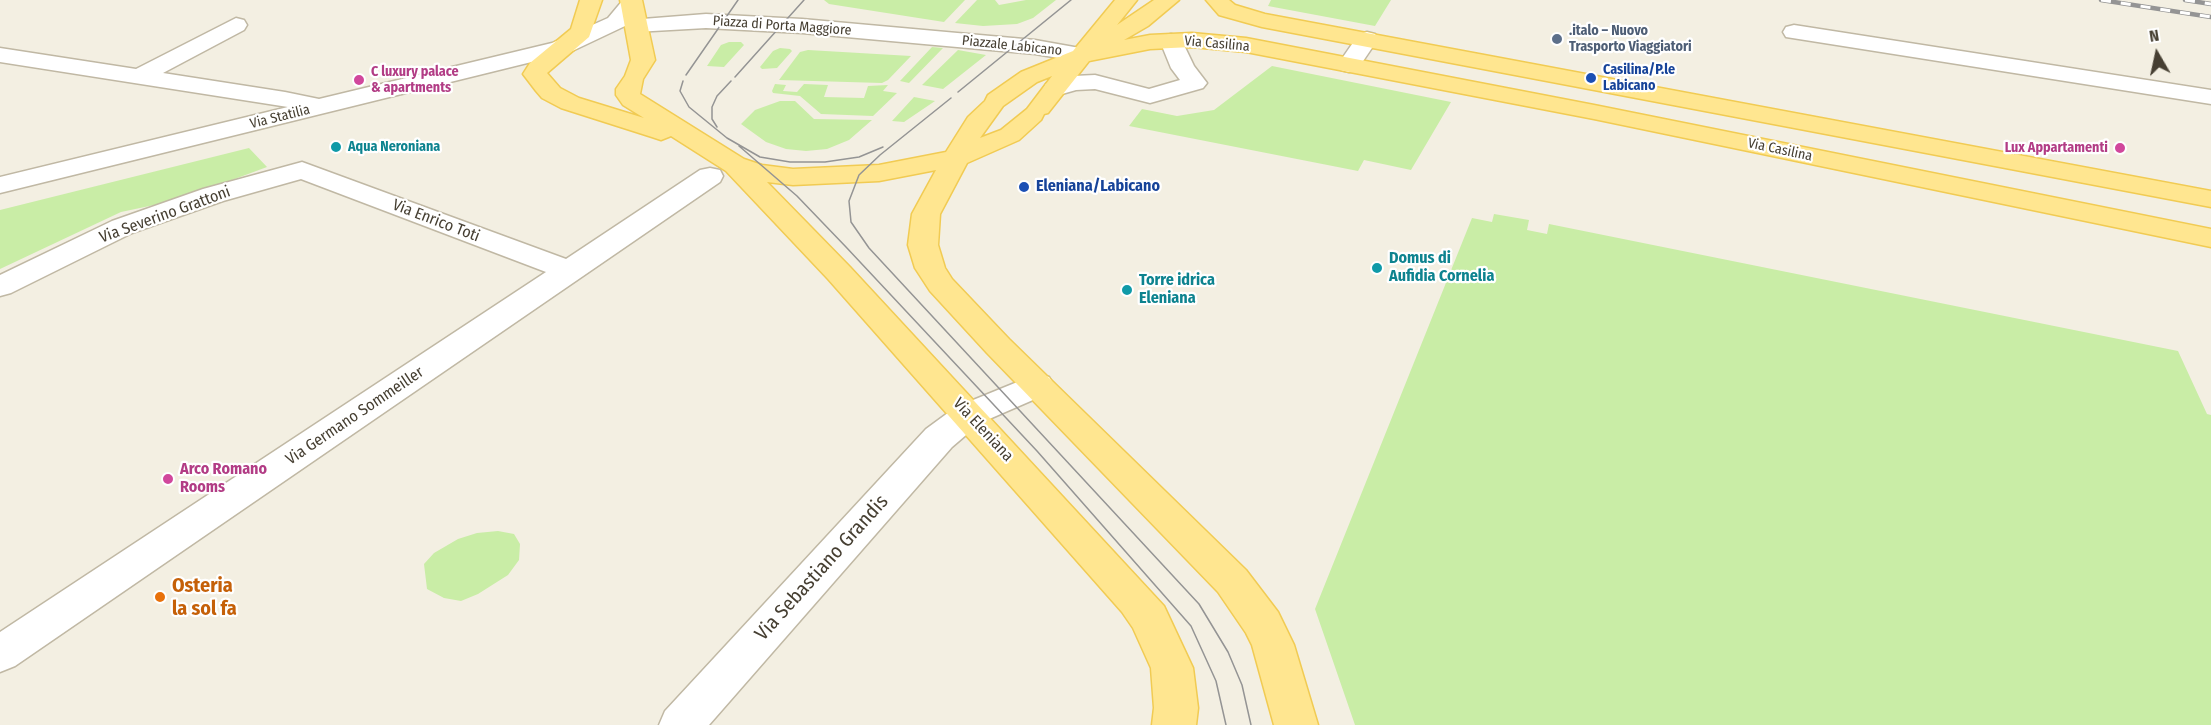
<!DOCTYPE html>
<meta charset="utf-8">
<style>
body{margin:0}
#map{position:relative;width:2211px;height:725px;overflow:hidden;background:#f3efe2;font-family:"Fira Sans Condensed",sans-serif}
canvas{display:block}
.north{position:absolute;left:2127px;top:24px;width:60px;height:60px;-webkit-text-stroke:4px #fff;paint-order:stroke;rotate:351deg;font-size:16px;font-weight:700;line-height:24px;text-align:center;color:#463f32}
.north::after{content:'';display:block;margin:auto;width:21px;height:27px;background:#463f32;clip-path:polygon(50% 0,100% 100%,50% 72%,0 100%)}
</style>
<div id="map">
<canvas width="2211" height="725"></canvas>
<div class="north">N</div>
</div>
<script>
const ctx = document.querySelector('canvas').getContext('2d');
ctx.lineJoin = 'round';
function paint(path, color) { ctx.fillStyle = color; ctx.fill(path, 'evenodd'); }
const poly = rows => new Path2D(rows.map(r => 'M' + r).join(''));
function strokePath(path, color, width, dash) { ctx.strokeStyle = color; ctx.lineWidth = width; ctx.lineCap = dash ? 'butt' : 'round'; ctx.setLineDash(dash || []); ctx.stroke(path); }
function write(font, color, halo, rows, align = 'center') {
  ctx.font = font + ' "Fira Sans Condensed",sans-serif'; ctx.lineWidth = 4.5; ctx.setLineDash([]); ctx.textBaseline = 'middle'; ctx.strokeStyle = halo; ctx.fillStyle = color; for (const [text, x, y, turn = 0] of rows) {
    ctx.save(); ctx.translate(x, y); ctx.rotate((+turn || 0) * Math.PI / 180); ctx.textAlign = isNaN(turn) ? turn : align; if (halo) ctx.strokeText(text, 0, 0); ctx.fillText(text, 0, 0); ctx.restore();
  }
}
const green = poly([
 [824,0,965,0,944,22,829,4],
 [977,0,995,0,999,5,1026,0,1056,0,1033,18,1017,24,983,26,955,23],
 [1271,0,1391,0,1375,26,1268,6],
 [729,42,741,42,744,45,724,67,707,66,721,45],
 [932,47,943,48,909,83,900,81],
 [780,48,790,49,792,51,777,68,762,69,760,67,773,51],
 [808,50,911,56,888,80,882,83,779,80,800,52],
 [958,50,986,55,943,89,922,85],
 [1272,66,1451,102,1411,170,1364,160,1358,171,1129,126,1142,109,1177,116,1214,110],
 [775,84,786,85,783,91,797,92,804,84,828,85,824,97,864,98,868,86,888,85,883,91,897,93,873,116,821,114,800,96,773,93,772,91],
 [914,97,935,101,904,122,892,121],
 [780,101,795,101,814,119,872,120,849,140,827,149,806,151,786,149,766,142,741,124,755,110],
 [249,148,267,167,178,200,121,212,0,269,0,210],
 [1494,214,1529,220,1527,230,1547,234,1549,224,2178,351,2207,414,2211,415,2211,725,1355,725,1315,609,1472,218,1492,222],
 [498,531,514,534,520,544,519,560,508,575,478,594,461,601,444,598,427,589,424,564,434,553,458,539,477,533]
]);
const minor = poly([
 [623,0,639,0,642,4,630,20,706,14,802,19,1035,40,1091,50,1095,55,1091,60,1083,62,1035,54,802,33,706,28,635,32,627,30,625,26,568,53,0,193,0,177,288,107,0,62,0,48,136,69,236,18,244,20,247,25,244,30,163,73,285,92,319,99,552,43,608,18,623,0],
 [1794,25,2211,90,2211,104,1786,37,1783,32,1786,27,1794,25],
 [1367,32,1375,34,1378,39,1357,70,1349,72,1341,70,1337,65,1341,60,1359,34,1367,32],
 [1171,34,1179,36,1182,41,1194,66,1207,83,1203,88,1150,103,1095,89,1076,90,1055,96,1046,94,1043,89,1046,84,1074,76,1095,75,1149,89,1180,80,1171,68,1160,41,1163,36,1171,34],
 [302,162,566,259,700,170,710,168,720,170,723,176,720,182,15,666,0,672,0,632,546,272,301,179,223,201,132,233,11,293,0,296,0,275,112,221,203,189,302,162],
 [1037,374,1049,377,1054,385,1049,393,980,423,952,447,709,725,659,725,665,711,926,429,956,407,1037,374]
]);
const major = poly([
 [580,0,602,0,589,37,547,73,560,88,579,98,644,118,623,105,616,95,616,89,625,76,631,60,620,0,642,0,655,60,643,79,640,94,744,159,762,165,793,169,879,165,946,152,968,117,985,101,988,95,1021,72,1073,51,1115,0,1137,0,1117,25,1154,0,1179,0,1148,26,1124,40,1150,35,1192,33,1246,38,1594,105,2211,229,2211,247,1594,119,1246,52,1192,47,1150,49,1089,61,1048,113,1044,114,1041,120,1019,140,967,163,940,214,938,245,945,268,952,279,1009,339,1246,570,1278,612,1294,645,1318,725,1274,725,1252,645,1246,633,1218,592,987,353,930,291,915,268,908,245,912,214,936,170,879,181,793,185,767,182,850,267,1164,606,1193,668,1198,708,1196,725,1152,725,1154,708,1151,668,1133,628,1122,612,828,279,726,171,671,136,661,140,652,137,561,108,542,98,536,91,523,74,530,63,571,29,580,0],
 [1052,76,1027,109,1001,130,980,138,1003,106,1037,82,1052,76],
 [1206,0,1229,0,1235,5,1265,14,2211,191,2211,207,1262,27,1219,15,1206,0]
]);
const tram = poly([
 [686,75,738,0],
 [735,77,804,0],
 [683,81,680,91,689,107,727,138,760,157,790,162,825,162,859,157,883,147],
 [958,92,1071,0],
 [951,98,880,155,859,175,849,201,851,222,869,248,1199,604,1228,652,1242,685,1251,725],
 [717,127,712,119,712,107,717,96,731,81],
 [739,146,797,196,846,247,1037,451,1191,626,1216,681,1226,725]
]);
const rail = poly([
 [2101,0,2211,17],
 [2185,0,2211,4]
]);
const markers = [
 [1557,39,6,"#5c6f8a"],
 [1591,78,6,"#1a4fb4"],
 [359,80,6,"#d1479c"],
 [336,147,6,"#0f9aa8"],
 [2120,148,6,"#d1479c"],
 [1024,187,6,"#1a4fb4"],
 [1377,268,6,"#0f9aa8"],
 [1127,290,6,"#0f9aa8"],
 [168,479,6,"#d1479c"],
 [160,597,6,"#e8710a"]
];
const farStreetnames = [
 ["Piazza di Porta Maggiore",782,26,4],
 ["Via Casilina",1217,44,5],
 ["Piazzale Labicano",1012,46,6],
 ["Via Statilia",280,117,-14],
 ["Via Casilina",1780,150,12]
];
const farServicenames = [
 [".italo – Nuovo",1569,31],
 ["Trasporto Viaggiatori",1569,47]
];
const farTransitnames = [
 ["Casilina/P.le",1603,70],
 ["Labicano",1603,86]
];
const farHotelnames = [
 ["C luxury palace",371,72],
 ["& apartments",371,88],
 ["Lux Appartamenti",2108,148,"right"]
];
const farCulturenames = [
 ["Aqua Neroniana",348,147]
];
const transitNames = [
 ["Eleniana/Labicano",1036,187]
];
const streetNames = [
 ["Via Severino Grattoni",165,215,-20],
 ["Via Enrico Toti",436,221,21],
 ["Via Germano Sommeiller",355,416,-34],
 ["Via Eleniana",983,430,47]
];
const cultureNames = [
 ["Domus di",1389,259],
 ["Aufidia Cornelia",1389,277],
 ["Torre idrica",1139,281],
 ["Eleniana",1139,299]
];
const hotelNames = [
 ["Arco Romano",180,470],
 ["Rooms",180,488]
];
const nearStreetnames = [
 ["Via Sebastiano Grandis",822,568,-48]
];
const nearFoodnames = [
 ["Osteria",172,586],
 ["la sol fa",172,609]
];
paint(green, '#c9eda6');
strokePath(minor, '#c0b8a4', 3);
strokePath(major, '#f1cb53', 3);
paint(minor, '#fff');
paint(major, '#ffe690');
strokePath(tram, '#949494', 1.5);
strokePath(rail, '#949494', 4.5);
strokePath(rail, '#fff', 3, [10]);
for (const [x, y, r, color] of markers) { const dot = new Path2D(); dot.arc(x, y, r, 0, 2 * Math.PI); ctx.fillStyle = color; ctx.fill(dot); strokePath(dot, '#fff', 2); }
write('14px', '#463f32', '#fff', farStreetnames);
write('bold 14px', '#4e5e75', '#fff', farServicenames, 'left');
write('bold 14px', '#164399', '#fff', farTransitnames, 'left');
write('bold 14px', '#b23c85', '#fff', farHotelnames, 'left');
write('bold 14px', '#0d838f', '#fff', farCulturenames, 'left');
write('bold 16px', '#164399', '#fff', transitNames, 'left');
write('16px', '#463f32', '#fff', streetNames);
write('bold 16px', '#0d838f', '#fff', cultureNames, 'left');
write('bold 16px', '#b23c85', '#fff', hotelNames, 'left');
write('20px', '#463f32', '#fff', nearStreetnames);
write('bold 20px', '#c56008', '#fff', nearFoodnames, 'left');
</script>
